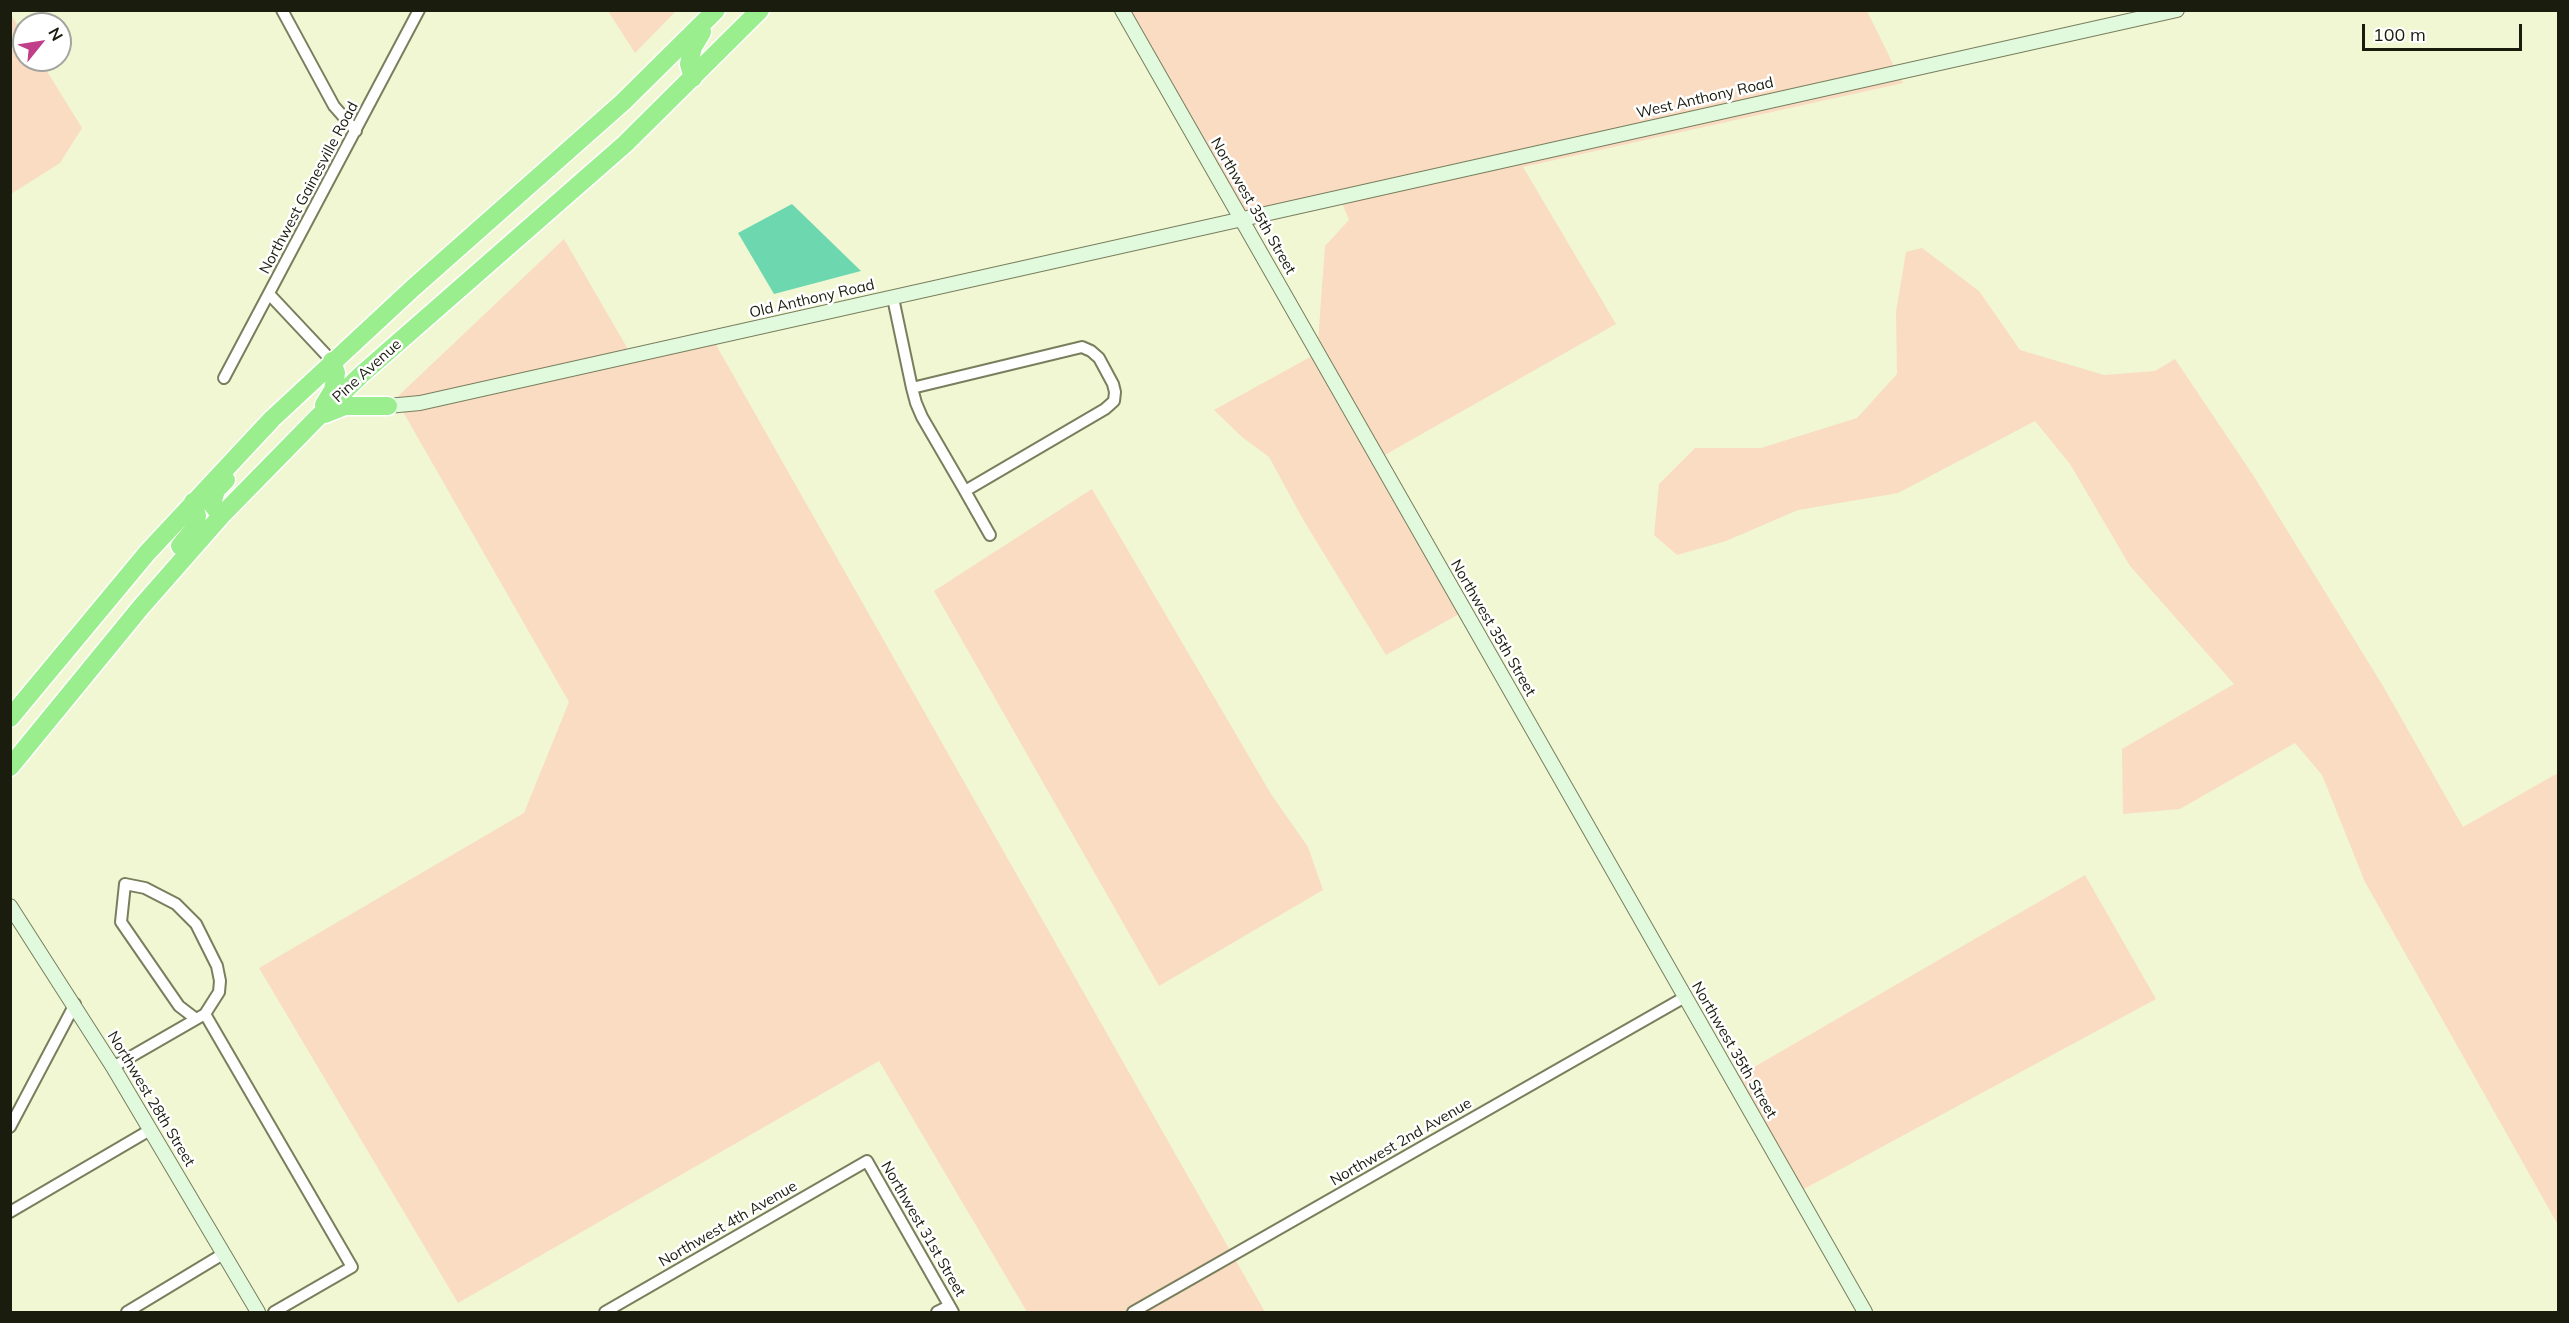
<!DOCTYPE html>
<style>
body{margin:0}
#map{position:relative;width:2569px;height:1323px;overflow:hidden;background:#f1f7d3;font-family:Mulish,sans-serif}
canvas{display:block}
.frame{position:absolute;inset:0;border:12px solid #1a1c0e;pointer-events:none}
.north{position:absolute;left:12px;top:12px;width:60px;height:60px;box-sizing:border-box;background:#fff;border:2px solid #a3a49f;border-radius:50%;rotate:60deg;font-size:16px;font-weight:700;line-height:24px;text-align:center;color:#1a1c0e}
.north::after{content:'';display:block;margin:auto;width:21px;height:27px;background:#bf3f89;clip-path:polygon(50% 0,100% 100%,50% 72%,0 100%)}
.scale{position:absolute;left:2362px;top:24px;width:160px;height:27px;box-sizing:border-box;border:3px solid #1a1c0e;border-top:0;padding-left:8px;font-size:18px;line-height:21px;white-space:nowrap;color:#1a1c0e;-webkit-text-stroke:4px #fff;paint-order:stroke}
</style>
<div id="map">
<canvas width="2569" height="1323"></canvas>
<div class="frame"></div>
<div class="north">N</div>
<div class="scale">100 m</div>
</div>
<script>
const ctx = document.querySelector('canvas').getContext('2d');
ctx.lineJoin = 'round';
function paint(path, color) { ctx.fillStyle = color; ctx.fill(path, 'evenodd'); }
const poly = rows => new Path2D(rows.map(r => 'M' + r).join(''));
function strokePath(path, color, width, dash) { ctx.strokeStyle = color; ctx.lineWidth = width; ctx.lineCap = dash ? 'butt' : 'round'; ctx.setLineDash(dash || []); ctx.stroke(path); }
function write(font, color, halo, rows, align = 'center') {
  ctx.font = font + ' Mulish,sans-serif'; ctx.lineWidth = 5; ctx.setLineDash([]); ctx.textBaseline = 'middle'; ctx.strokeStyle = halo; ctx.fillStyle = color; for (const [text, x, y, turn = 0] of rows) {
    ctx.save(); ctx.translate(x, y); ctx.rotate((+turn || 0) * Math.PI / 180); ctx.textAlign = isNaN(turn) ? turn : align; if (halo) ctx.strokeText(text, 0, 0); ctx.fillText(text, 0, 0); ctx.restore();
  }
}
const green = poly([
 [608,11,676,11,635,53],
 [1129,11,1867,11,1895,68,1245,214],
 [10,13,24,35,24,60,40,60,82,128,60,163,11,194],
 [1900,78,1903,83,1523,167,1616,324,1383,456,1318,342,1325,246,1349,220,1342,203],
 [564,239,629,351,420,397,395,399],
 [1922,248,1979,291,2020,350,2104,375,2155,371,2175,359,2253,475,2383,686,2463,827,2558,773,2558,1225,2365,882,2322,775,2295,743,2180,809,2123,814,2122,749,2234,684,2130,566,2070,464,2035,421,1898,493,1798,510,1726,541,1677,555,1654,535,1659,484,1695,448,1761,448,1857,418,1897,374,1896,312,1906,252],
 [715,343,1265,1312,1027,1312,879,1061,458,1303,259,968,524,813,569,702,402,410],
 [1312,356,1459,614,1386,655,1304,521,1269,457,1242,437,1214,410],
 [1092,489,1271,794,1308,847,1323,890,1159,986,934,591],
 [2085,875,2156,999,1802,1190,1737,1077]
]);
const water = poly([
 [792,204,861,271,774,294,738,233]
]);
const street = poly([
 [282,10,334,106,356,131],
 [270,295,332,361],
 [893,298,912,388,916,403,922,417,965,491,1105,409,1114,401,1115,392,1113,384,1099,358,1091,351,1082,347,912,388],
 [224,378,419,10],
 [965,491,990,535],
 [196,1019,179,1006,121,922,125,884,145,888,176,904,196,924,217,966,220,981,219,992,205,1014],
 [113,1067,205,1014,352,1267,274,1312],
 [10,1127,75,1004],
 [10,1212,150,1130],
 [127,1312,223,1254],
 [605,1312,867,1161,953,1312],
 [937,1312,949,1306],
 [1133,1312,1685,997]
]);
const secondary = poly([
 [1122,10,1865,1312],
 [388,406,420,403,2177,10],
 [10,906,113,1067,258,1312]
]);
const highway = poly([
 [693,78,689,64,693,47,702,32],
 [324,405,333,390,336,373,332,361],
 [325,414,345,406,388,406],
 [221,516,212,504,216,490,226,480],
 [180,546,194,529,197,516,193,502],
 [10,718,147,553,272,419,413,288,623,102,716,10],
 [10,767,141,607,221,516,318,417,361,375,625,144,760,10]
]);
const streetNames = [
 ["West Anthony Road",1705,98,-13],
 ["Northwest Gainesville Road",309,188,-62],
 ["Northwest 35th Street",1253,206,60],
 ["Old Anthony Road",812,299,-13],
 ["Pine Avenue",367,371,-42],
 ["Northwest 35th Street",1493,628,60],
 ["Northwest 35th Street",1734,1050,60],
 ["Northwest 28th Street",151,1099,59],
 ["Northwest 2nd Avenue",1401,1142,-30],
 ["Northwest 4th Avenue",728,1224,-30],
 ["Northwest 31st Street",923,1229,60]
];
paint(green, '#f9dcc2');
paint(water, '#6dd8af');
strokePath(street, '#797e5d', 14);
strokePath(secondary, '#797e5d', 16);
strokePath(highway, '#fff', 21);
strokePath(street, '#fff', 10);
strokePath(secondary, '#e1fadd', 14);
strokePath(highway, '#9bee8e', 18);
write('15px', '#1a1c0e', '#fff', streetNames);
</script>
